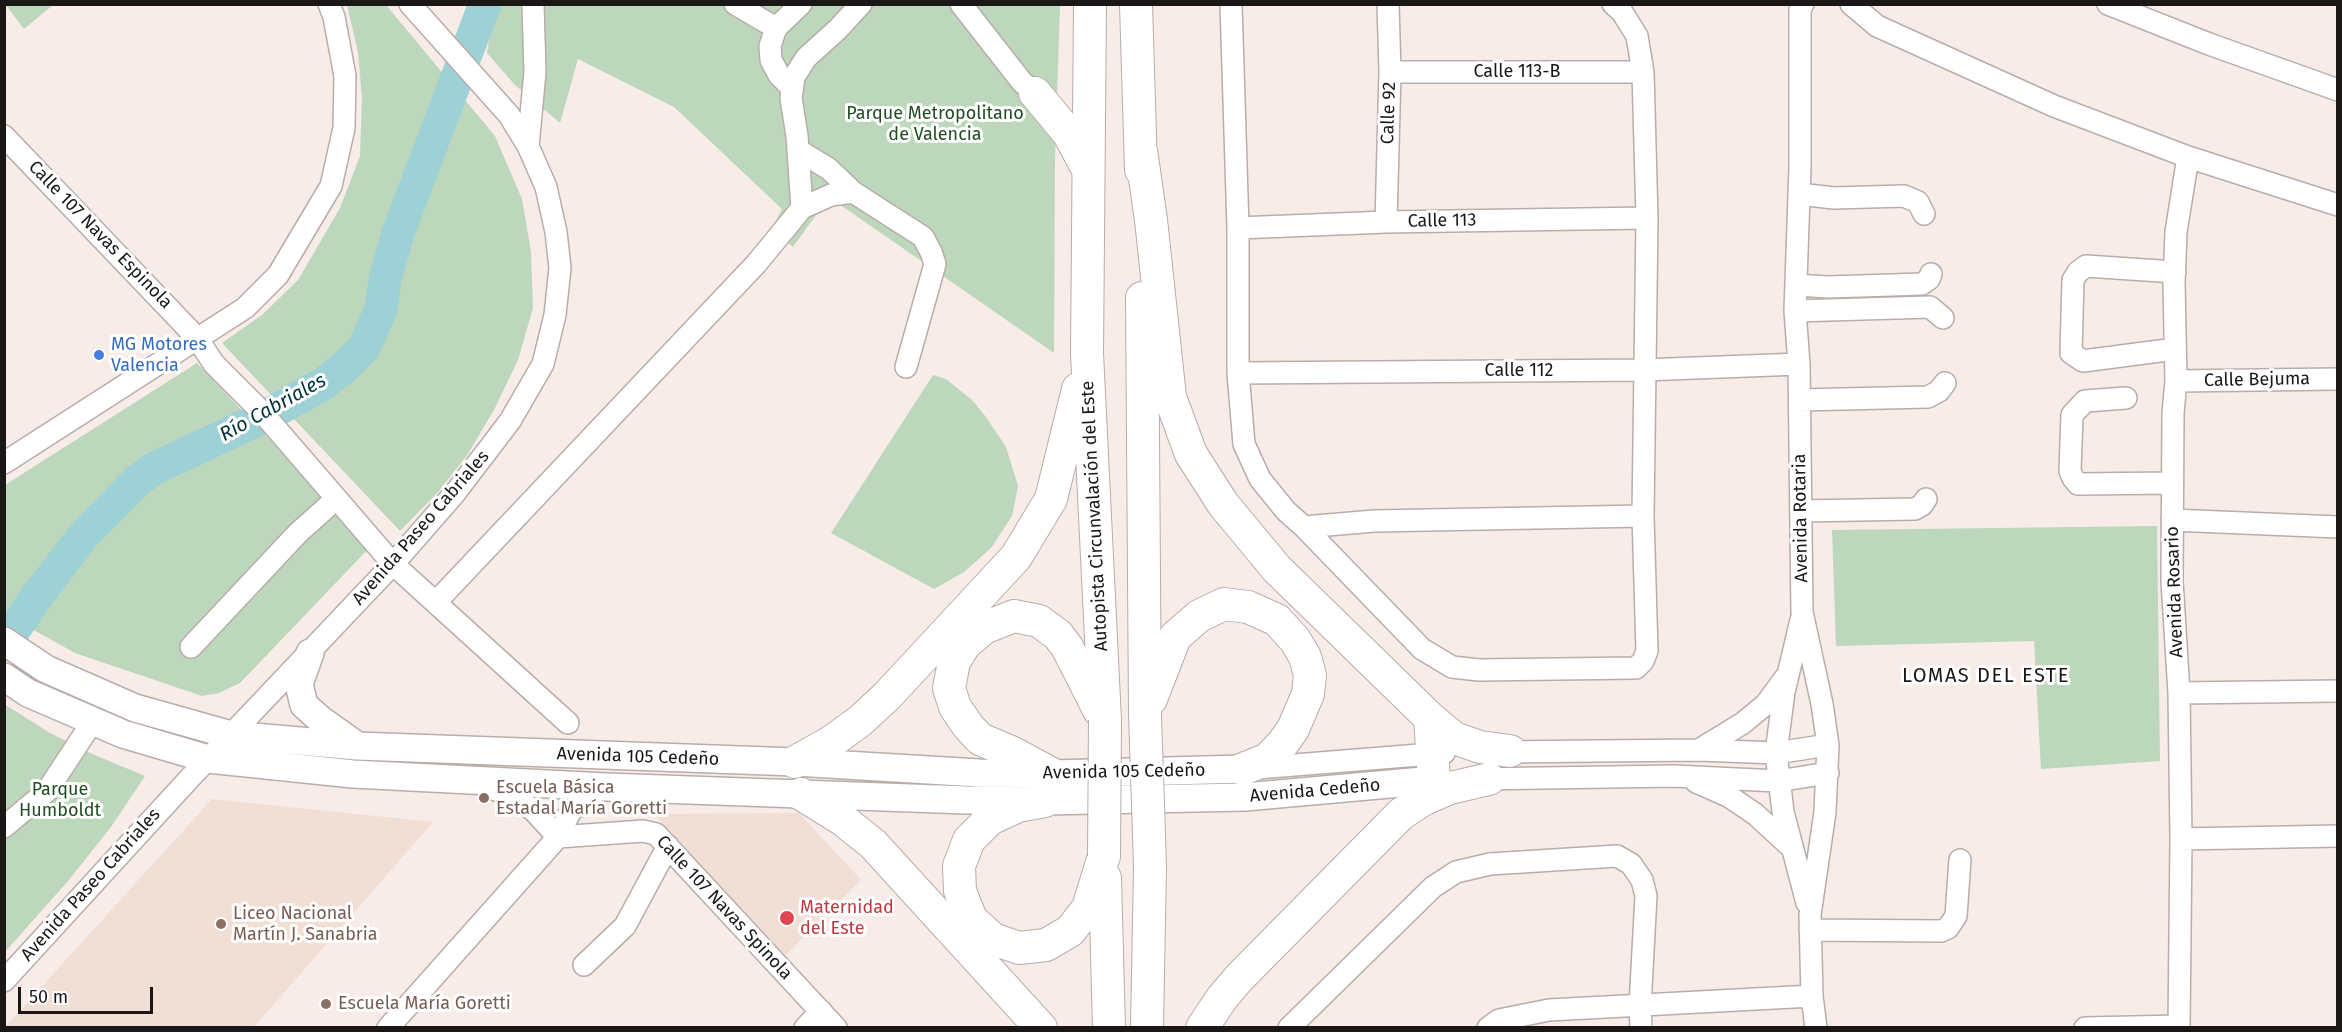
<!DOCTYPE html>
<meta charset="utf-8">
<style>
body{margin:0}
#map{position:relative;width:2342px;height:1032px;overflow:hidden;background:#f7ece7;font-family:"Fira Sans",sans-serif}
canvas{display:block}
.frame{position:absolute;inset:0;border:6px solid #1b1716;pointer-events:none}
.scale{position:absolute;left:18px;top:987px;width:135px;height:27px;box-sizing:border-box;border:3px solid #1b1716;border-top:0;padding-left:8px;font-size:18px;line-height:21px;white-space:nowrap;color:#1b1716;-webkit-text-stroke:4px #fff;paint-order:stroke}
</style>
<div id="map">
<canvas width="2342" height="1032"></canvas>
<div class="frame"></div>
<div class="scale">50 m</div>
</div>
<script>
const ctx = document.querySelector('canvas').getContext('2d');
ctx.lineJoin = 'round';
function paint(path, color) { ctx.fillStyle = color; ctx.fill(path, 'evenodd'); }
const poly = rows => new Path2D(rows.map(r => 'M' + r).join(''));
function strokePath(path, color, width, dash) { ctx.strokeStyle = color; ctx.lineWidth = width; ctx.lineCap = dash ? 'butt' : 'round'; ctx.setLineDash(dash || []); ctx.stroke(path); }
function write(font, color, halo, rows, align = 'center') {
  ctx.font = font + ' "Fira Sans",sans-serif'; ctx.lineWidth = 6; ctx.setLineDash([]); ctx.textBaseline = 'middle'; ctx.strokeStyle = halo; ctx.fillStyle = color; for (const [text, x, y, turn = 0] of rows) {
    ctx.save(); ctx.translate(x, y); ctx.rotate((+turn || 0) * Math.PI / 180); ctx.textAlign = isNaN(turn) ? turn : align; if (halo) ctx.strokeText(text, 0, 0); ctx.fillText(text, 0, 0); ctx.restore();
  }
}
const built = poly([
 [212,799,433,822,254,1027,5,1027],
 [799,813,861,880,785,956,654,814]
]);
const green = poly([
 [5,4,53,4,53,5,24,29],
 [347,5,386,5,495,136,522,199,531,252,533,308,518,360,495,408,468,454,438,492,400,531,222,343,262,315,298,280,340,208,360,156,362,98,358,52],
 [494,5,1060,5,1055,159,1054,353,829,197,793,247,772,228,782,209,674,107,578,59,560,123,515,85,487,53],
 [197,363,371,546,240,683,219,693,202,696,75,653,5,614,5,485],
 [933,375,946,379,972,400,986,417,1006,447,1018,486,1012,516,991,548,964,572,934,589,831,533],
 [2157,526,2160,761,2041,769,2034,641,1836,646,1832,530],
 [4,704,50,733,90,753,145,776,111,827,68,881,5,952]
]);
const river = poly([
 [4,645,35,599,83,536,137,481,155,468,264,417,323,384,347,365,365,346,381,309,385,279,398,233,485,4]
]);
const minor = poly([
 [735,4,776,28],
 [961,4,1022,82,1035,93],
 [1231,4,1238,228,1238,373,1244,444,1260,479,1286,511,1304,527,1374,521,1643,516,1647,218,1643,72,1637,36,1622,12,1613,4],
 [1803,4,1800,10,1800,167,1795,311,1799,364,1802,612,1822,704,1828,745,1825,812,1810,915,1812,996,1816,1028],
 [1851,4,1877,26,2054,106,2188,157,2338,205],
 [2108,4,2209,44,2338,90],
 [1390,72,1643,72],
 [791,87,779,75,771,60,770,46,776,28,801,4],
 [4,136,197,338,214,364,261,411,393,564,568,723],
 [528,146,535,72,533,4],
 [798,150,829,169,853,192],
 [1799,194,1834,198,1904,196,1918,202,1924,214],
 [802,208,797,136,791,98,794,77,806,58,838,29,861,4],
 [1386,222,1390,72,1388,4],
 [1238,228,1386,222,1647,218],
 [2175,272,2086,266,2078,272,2073,280,2071,353,2083,361,2175,349],
 [1796,285,1828,287,1922,284,1929,279,1931,274],
 [1795,311,1930,307,1943,318],
 [1238,373,1643,370,1799,364],
 [2176,381,2338,379],
 [2126,398,2085,401,2072,415,2070,471,2073,478,2078,484,2172,483],
 [1800,400,1928,397,1939,391,1945,383],
 [4,463,245,308,278,275,331,186,344,128,345,76,334,17,329,4],
 [1802,511,1915,509,1922,505,1926,499],
 [2172,520,2338,527],
 [1304,527,1422,649,1452,667,1479,670,1636,668,1643,661,1647,651,1643,516],
 [436,602,756,264,802,208,831,195,853,192,923,237,931,252,935,264,906,367],
 [1801,620,1784,692,1776,753,1783,812,1807,903],
 [191,647,298,533,336,499],
 [2179,693,2338,691],
 [1699,750,1743,723,1766,704,1785,678],
 [1499,752,1699,750,1776,753,1828,745],
 [1257,768,1444,753],
 [1476,779,1674,776,1778,781,1828,773],
 [1696,782,1730,797,1755,814,1791,847],
 [486,787,512,795,534,811,558,837],
 [4,827,47,791,93,721],
 [558,837,643,831,656,834,836,1028],
 [2181,839,2338,836],
 [1810,930,1941,931,1948,928,1956,916,1960,860],
 [584,965,625,926,668,846],
 [4,981,189,779,393,564,455,493,510,421,543,364,555,315,560,268,556,232,546,187,528,146,509,115,410,4],
 [388,1028,558,837,570,812,587,796,606,787],
 [805,1028,821,1011],
 [1289,1028,1433,887,1456,872,1490,864,1617,856,1631,864,1642,880,1646,896,1640,1006,1641,1028],
 [1488,1028,1499,1020,1549,1010,1812,996],
 [2085,1028,2179,1026],
 [2179,1028,2181,839,2179,693,2172,581,2173,413,2176,381,2174,283,2176,232,2188,157]
]);
const major = poly([
 [4,641,46,669,135,708,231,735,357,746,795,762,979,773,1052,774,1243,769],
 [310,653,299,684,304,705,321,720,356,745],
 [4,677,28,693,123,734,208,759,353,774,606,787,966,800,1045,801,1245,797,1434,780]
]);
const highway = poly([
 [1090,4,1087,353,1105,720],
 [1136,4,1141,170],
 [1035,93,1069,134,1087,168],
 [1141,150,1151,220,1170,397,1191,454,1223,504,1277,569,1430,718,1454,738,1480,747,1510,751],
 [1142,298,1145,714],
 [1151,699,1175,637,1199,616,1224,604,1248,607,1277,620,1295,640,1305,657,1310,675,1308,694,1293,729,1283,743,1268,759,1243,769],
 [1430,718,1434,780],
 [795,762,831,742,860,721,887,696,1016,557,1051,499,1078,389],
 [1052,774,1013,753,980,739,968,726,955,707,949,688,954,662,965,644,984,628,1014,616,1039,621,1058,635,1067,647,1099,710],
 [801,794,843,820,873,844,1041,1028],
 [1045,801,1018,806,990,819,969,840,959,866,960,891,971,919,993,939,1019,948,1046,945,1070,931,1088,908,1104,856],
 [1105,878,1109,1028],
 [1147,1028,1150,867],
 [1202,1028,1222,998,1239,978,1401,814,1424,799,1450,788,1489,779]
]);
const highwayBridge = poly([
 [1145,714,1150,867],
 [1104,856,1105,720]
]);
const markers = [
 [99,355,6,"#3f7fe0"],
 [484,798,6,"#8d6e63"],
 [787,918,8,"#e0444e"],
 [221,924,6,"#8d6e63"],
 [326,1004,6,"#8d6e63"]
];
const streetNames = [
 ["Calle 113-B",1517,72],
 ["Calle 92",1389,113,-88],
 ["Calle 113",1442,221,-1],
 ["Calle 107 Navas Espinola",100,235,46],
 ["Calle 112",1519,371],
 ["Calle Bejuma",2257,380,-1],
 ["Autopista Circunvalación del Este",1095,516,-93],
 ["Avenida Rotaria",1801,518,-91],
 ["Avenida Paseo Cabriales",421,528,-49],
 ["Avenida Rosario",2175,592,-92],
 ["Avenida 105 Cedeño",638,757,2],
 ["Avenida 105 Cedeño",1124,772,-1],
 ["Avenida Cedeño",1315,791,-5],
 ["Avenida Paseo Cabriales",91,885,-48],
 ["Calle 107 Navas Spinola",724,908,47]
];
const parkNames = [
 ["Parque Metropolitano",935,114],
 ["de Valencia",935,135],
 ["Parque",60,790],
 ["Humboldt",60,811]
];
const shopNames = [
 ["MG Motores",111,345],
 ["Valencia",111,366]
];
const educationNames = [
 ["Escuela Básica",496,788],
 ["Estadal María Goretti",496,809],
 ["Liceo Nacional",233,914],
 ["Martín J. Sanabria",233,935],
 ["Escuela María Goretti",338,1004]
];
const healthNames = [
 ["Maternidad",800,908],
 ["del Este",800,929]
];
const waterNames = [
 ["Río Cabriales",273,408,-29]
];
const neighbourhoodNames = [
 ["LOMAS DEL ESTE",1986,676]
];
paint(built, '#f1ded5');
paint(green, '#bcd7bb');
strokePath(river, '#9dd1d5', 33);
strokePath(minor, '#b8ada9', 24);
strokePath(major, '#b8ada9', 30);
strokePath(highway, '#b8ada9', 34);
strokePath(minor, '#fff', 21);
strokePath(major, '#fff', 27);
strokePath(highway, '#fff', 32);
strokePath(highwayBridge, '#b8ada9', 34, []);
strokePath(highwayBridge, '#fff', 32);
for (const [x, y, r, color] of markers) { const dot = new Path2D(); dot.arc(x, y, r, 0, 2 * Math.PI); ctx.fillStyle = color; ctx.fill(dot); strokePath(dot, '#fff', 2); }
write('18px', '#1b1716', '#fff', streetNames);
write('18px', '#224d23', '#fff', parkNames);
write('18px', '#366cbe', '#fff', shopNames, 'left');
write('18px', '#785e54', '#fff', educationNames, 'left');
write('18px', '#be3a42', '#fff', healthNames, 'left');
write('italic 20px', '#013539', '#fff', waterNames);
ctx.letterSpacing = '1.5px';
write('20px', '#1b1716', '#fff', neighbourhoodNames);
ctx.letterSpacing = '0px';
</script>
